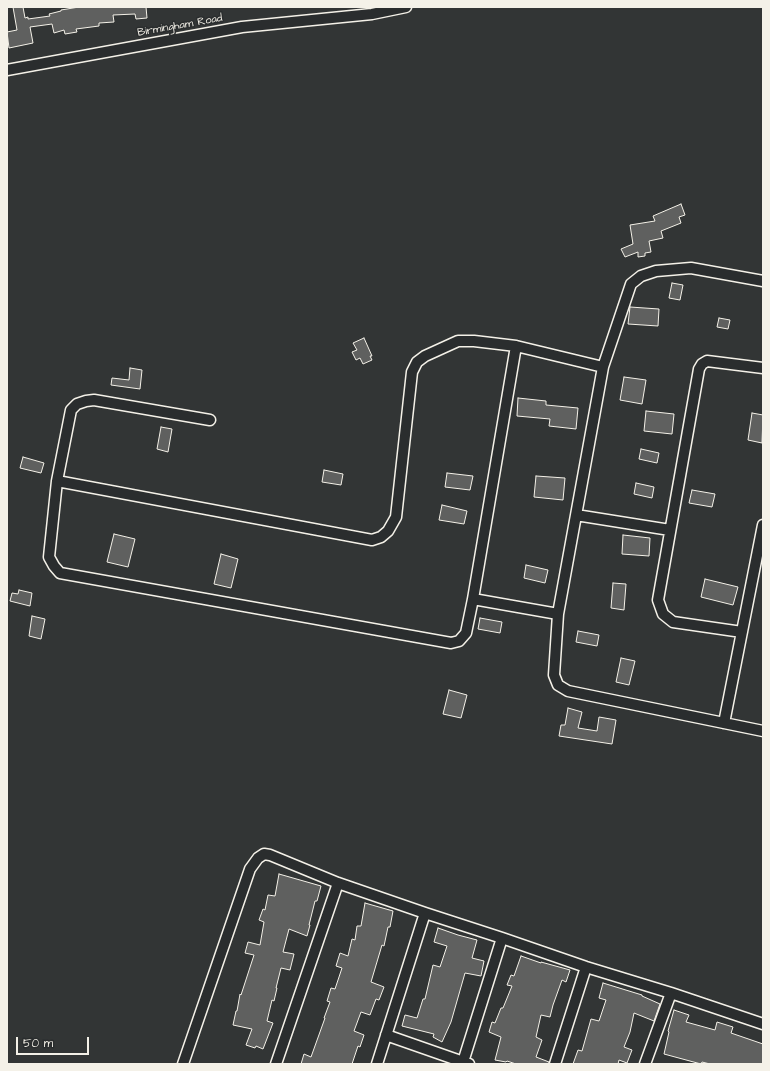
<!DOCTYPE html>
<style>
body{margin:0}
#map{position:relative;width:770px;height:1071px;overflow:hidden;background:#323535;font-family:"Architects Daughter",sans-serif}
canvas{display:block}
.frame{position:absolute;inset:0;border:8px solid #f4f1e8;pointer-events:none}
.scale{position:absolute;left:16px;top:1037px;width:73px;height:18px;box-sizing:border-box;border:2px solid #f4f1e8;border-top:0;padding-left:5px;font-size:12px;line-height:14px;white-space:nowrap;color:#f4f1e8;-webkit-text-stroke:3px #2a2d2e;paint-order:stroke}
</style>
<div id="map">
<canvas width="770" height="1071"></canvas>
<div class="frame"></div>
<div class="scale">50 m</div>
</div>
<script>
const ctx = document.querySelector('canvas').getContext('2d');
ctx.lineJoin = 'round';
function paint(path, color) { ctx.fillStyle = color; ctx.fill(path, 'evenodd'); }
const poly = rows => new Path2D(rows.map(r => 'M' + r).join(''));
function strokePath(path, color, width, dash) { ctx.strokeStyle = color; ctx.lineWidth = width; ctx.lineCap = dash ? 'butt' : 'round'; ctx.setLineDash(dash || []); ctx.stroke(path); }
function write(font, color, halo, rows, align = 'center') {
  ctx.font = font + ' "Architects Daughter",sans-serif'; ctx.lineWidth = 3; ctx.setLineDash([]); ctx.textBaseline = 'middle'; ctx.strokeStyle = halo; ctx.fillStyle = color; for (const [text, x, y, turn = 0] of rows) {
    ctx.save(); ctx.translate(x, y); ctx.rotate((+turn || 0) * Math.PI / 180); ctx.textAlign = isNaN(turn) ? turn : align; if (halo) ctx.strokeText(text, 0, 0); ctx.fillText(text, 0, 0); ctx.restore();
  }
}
const building = poly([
 [13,7,23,7,25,18,28,17,28,19,50,16,49,14,61,11,61,10,79,7,146,7,147,18,136,19,135,14,113,15,114,22,99,23,99,26,76,29,77,32,65,34,64,30,54,33,52,24,30,27,33,43,9,48,7,32,17,30,13,7],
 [681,204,685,215,679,217,681,223,661,231,663,238,649,241,651,252,645,253,645,256,638,257,638,252,625,257,621,249,633,244,630,225,655,221,653,216,681,204],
 [672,283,683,285,680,300,669,298,672,283],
 [630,307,659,309,658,326,628,324,630,307],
 [719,318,730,320,728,329,717,327,719,318],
 [364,338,372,356,370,356,372,360,363,364,360,358,356,360,352,352,357,350,353,343,364,338],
 [130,368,142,370,140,389,111,385,112,378,129,380,130,368],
 [624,377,646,380,642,404,620,400,624,377],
 [518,398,546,401,546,405,578,408,576,429,549,426,550,419,517,416,518,398],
 [646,411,674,414,672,434,644,431,646,411],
 [752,413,763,415,762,443,748,440,752,413],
 [161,427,172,429,168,452,157,449,161,427],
 [641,449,659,453,657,463,639,459,641,449],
 [23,457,44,463,41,473,20,468,23,457],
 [324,470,343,474,341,485,322,482,324,470],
 [447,473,473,476,470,490,445,487,447,473],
 [536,476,565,478,563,500,534,497,536,476],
 [636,483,654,487,652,498,634,494,636,483],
 [692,490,715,494,712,507,689,503,692,490],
 [442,505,467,511,464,524,439,520,442,505],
 [114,534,135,539,128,567,107,562,114,534],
 [623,535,650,538,649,556,622,554,623,535],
 [221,554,238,559,231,588,214,584,221,554],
 [526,565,548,570,545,583,524,578,526,565],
 [705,579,738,587,733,605,701,597,705,579],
 [613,583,626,584,624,610,611,608,613,583],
 [19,590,32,593,30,606,10,601,12,593,18,594,19,590],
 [32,616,45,619,41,639,29,636,32,616],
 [480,618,502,622,500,633,478,629,480,618],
 [578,631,599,635,597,646,576,642,578,631],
 [621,658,635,661,629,685,616,682,621,658],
 [449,690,467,695,461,718,443,714,449,690],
 [568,708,582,712,578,728,597,731,599,717,616,720,612,744,559,736,561,725,565,725,568,708],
 [279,874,321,886,317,901,315,901,309,925,310,925,307,936,289,929,283,952,294,954,290,970,281,968,276,988,277,988,274,1001,272,1000,267,1021,273,1023,263,1049,256,1046,255,1048,246,1045,252,1029,233,1025,236,1011,237,1011,240,994,241,995,254,955,245,953,248,942,260,945,264,922,259,920,263,909,265,910,268,895,275,896,279,874],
 [365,903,393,911,390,927,388,927,384,946,382,945,371,982,384,987,379,1000,376,999,370,1015,361,1012,354,1031,364,1035,360,1047,358,1046,352,1064,301,1064,304,1054,311,1057,325,1018,324,1018,330,1002,327,1001,331,988,335,989,342,968,336,966,340,953,348,956,352,939,355,940,357,926,361,926,365,903],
 [438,928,458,935,477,940,472,958,484,961,481,976,465,973,451,1022,442,1042,433,1037,434,1034,402,1026,405,1015,417,1018,423,999,425,999,433,965,440,967,447,946,434,942,438,928],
 [521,956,541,963,541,962,570,970,566,982,562,980,553,1005,550,1017,541,1015,536,1037,542,1040,536,1057,549,1062,549,1064,516,1064,507,1061,506,1062,495,1060,501,1037,489,1032,492,1022,495,1023,501,1008,503,1008,512,986,507,985,511,975,514,976,521,956],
 [603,983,642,995,642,996,660,1004,654,1021,634,1013,630,1032,624,1047,632,1050,627,1063,619,1060,618,1064,573,1064,578,1050,582,1051,591,1019,599,1021,606,1000,599,998,603,983],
 [674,1010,689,1015,686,1022,715,1030,717,1022,733,1027,731,1033,763,1044,763,1064,710,1064,702,1062,701,1064,664,1054,669,1032,668,1031,674,1010]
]);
const street = poly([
 [7,70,242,27,372,14,406,7],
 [763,281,691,268,656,271,641,276,631,284,603,367,558,614,554,675,558,685,568,691,763,731],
 [210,420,94,400,86,401,77,404,71,410,57,481,49,557,54,566,60,573,451,643,459,641,466,633,473,599,516,346],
 [57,481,372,540,381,537,388,531,396,517,412,372,417,362,425,356,458,341,474,341,516,346,603,367],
 [576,515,670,530],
 [473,599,558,614],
 [742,632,673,622,663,614,658,600,699,369,702,364,707,361,763,368],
 [724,723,763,525],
 [386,1035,469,1064],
 [463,1062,502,938],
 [183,1064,250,869,258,858,264,854,270,855,338,883,425,913,502,938,586,967,671,993,763,1024],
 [276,1064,338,883],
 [377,1064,425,913],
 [555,1064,586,967],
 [645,1064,671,993]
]);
const streetNames = [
 ["Birmingham Road",180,26,-10]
];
paint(building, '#5f605f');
strokePath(building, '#f4f1e8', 1);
strokePath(street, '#f4f1e8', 13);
strokePath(street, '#2a2d2e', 10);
write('11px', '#f4f1e8', '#2a2d2e', streetNames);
</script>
